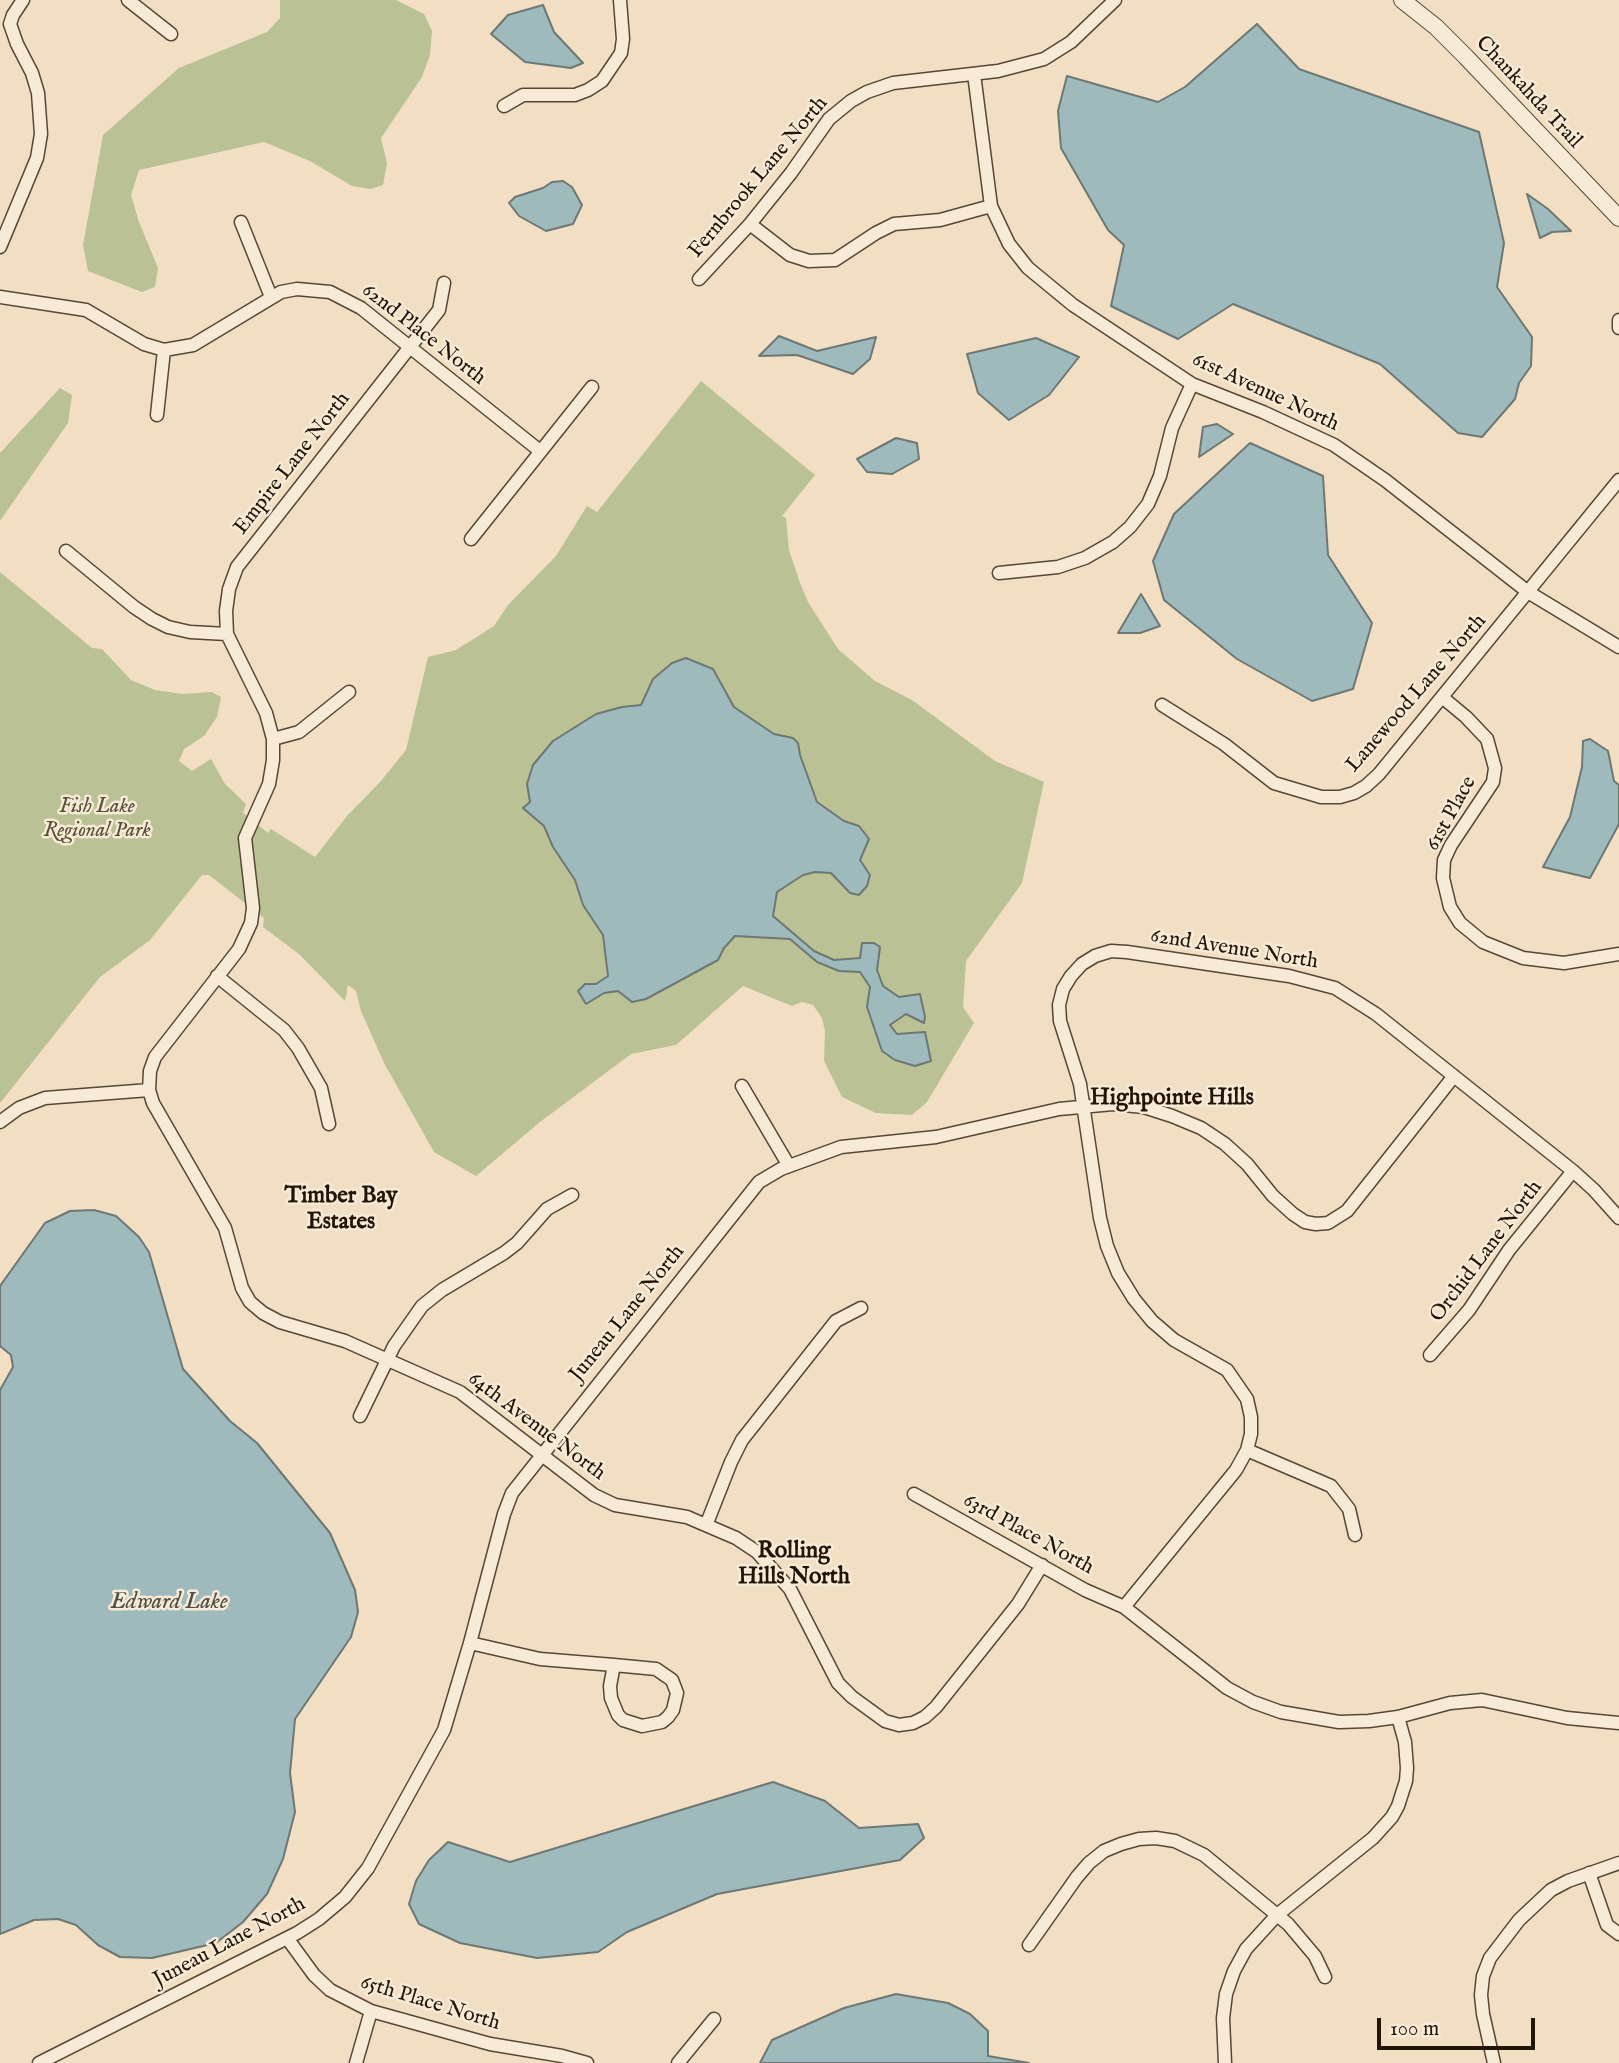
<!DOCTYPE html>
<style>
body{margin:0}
#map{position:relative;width:1619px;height:2063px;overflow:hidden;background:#f2dec2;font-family:"IM FELL English",serif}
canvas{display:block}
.scale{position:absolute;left:1377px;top:2018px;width:158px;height:32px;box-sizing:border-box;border:4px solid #221506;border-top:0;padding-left:9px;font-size:21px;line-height:24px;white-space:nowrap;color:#221506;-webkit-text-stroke:5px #f7ead7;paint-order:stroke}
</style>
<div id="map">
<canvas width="1619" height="2063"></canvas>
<div class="scale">100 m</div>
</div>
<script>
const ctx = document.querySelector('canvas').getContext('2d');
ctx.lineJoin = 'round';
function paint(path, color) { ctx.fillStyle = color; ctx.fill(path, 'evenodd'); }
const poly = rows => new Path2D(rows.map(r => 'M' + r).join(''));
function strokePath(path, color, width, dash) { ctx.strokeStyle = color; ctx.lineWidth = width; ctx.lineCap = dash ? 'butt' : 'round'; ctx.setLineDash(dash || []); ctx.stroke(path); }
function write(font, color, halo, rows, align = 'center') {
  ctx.font = font + ' "IM FELL English",serif'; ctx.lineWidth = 5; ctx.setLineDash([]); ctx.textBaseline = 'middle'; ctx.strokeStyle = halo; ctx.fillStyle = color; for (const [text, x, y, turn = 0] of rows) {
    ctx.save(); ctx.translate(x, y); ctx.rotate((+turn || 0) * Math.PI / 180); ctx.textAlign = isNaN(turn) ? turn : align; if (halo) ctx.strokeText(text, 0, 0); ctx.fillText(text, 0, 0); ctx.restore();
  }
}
const green = poly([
 [280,0,396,0,424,14,432,31,430,55,422,77,381,138,387,163,383,185,371,189,352,186,310,161,264,142,139,170,131,195,139,222,158,268,155,287,142,292,88,271,83,245,103,135,179,68,267,32,280,18],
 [701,381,815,475,782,516,786,518,789,550,800,583,808,602,838,649,875,681,912,700,995,761,1044,782,1022,883,966,961,963,1007,974,1023,927,1102,912,1115,876,1113,842,1097,824,1061,825,1031,822,1018,813,1005,802,1002,792,1006,743,986,676,1045,631,1054,540,1122,476,1176,434,1152,384,1063,361,1011,356,991,348,985,345,1001,299,954,263,927,264,918,209,875,202,875,150,940,100,977,0,1103,0,572,92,648,102,649,131,680,155,690,182,694,212,692,221,697,217,717,204,736,184,749,179,761,192,771,211,759,225,784,246,804,243,813,268,833,271,829,315,857,347,816,381,781,406,750,428,657,456,650,494,626,508,605,556,556,587,506,597,512],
 [60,388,72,395,68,423,0,521,0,453]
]);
const water = poly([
 [543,5,554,32,583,63,571,68,525,62,491,34,508,15,543,5],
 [1257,24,1299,69,1479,132,1504,243,1497,287,1532,337,1531,366,1519,383,1515,399,1482,437,1458,433,1380,364,1233,304,1178,339,1111,306,1124,245,1108,230,1061,148,1058,111,1067,76,1158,102,1185,87,1257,24],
 [563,181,572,187,582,205,573,224,546,231,519,216,509,203,515,197,543,188,552,182,563,181],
 [1527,194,1548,209,1571,231,1552,232,1540,238,1527,194],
 [779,336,817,351,876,337,870,359,853,374,797,355,759,356,779,336],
 [1036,338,1079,357,1049,395,1009,420,978,393,967,354,1036,338],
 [1217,424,1233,434,1199,457,1203,427,1217,424],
 [896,438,917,443,919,459,892,474,867,472,857,459,896,438],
 [1250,443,1323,476,1328,555,1372,623,1353,689,1312,701,1237,659,1164,600,1153,561,1174,514,1250,443],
 [1141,594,1160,626,1140,633,1118,633,1141,594],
 [686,658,713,669,734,707,774,734,793,738,798,743,800,755,817,802,844,821,859,826,869,839,860,860,870,875,867,886,859,895,850,893,831,873,815,872,803,875,777,892,773,916,814,951,834,960,860,958,862,943,874,943,880,947,877,970,883,986,899,997,920,994,925,1017,924,1023,906,1014,890,1025,897,1034,925,1032,931,1061,915,1066,895,1060,882,1051,867,1007,870,987,860,972,839,971,817,962,790,939,735,936,724,948,718,960,646,999,632,1002,618,991,604,993,586,1004,578,991,585,984,596,984,608,976,603,935,583,905,575,880,553,847,544,826,523,808,530,802,527,784,533,765,553,741,596,714,622,707,641,705,653,679,672,663,686,658],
 [1590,739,1608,751,1614,781,1619,785,1619,824,1590,878,1543,867,1570,817,1582,767,1583,741,1590,739],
 [94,1210,116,1216,139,1237,149,1252,183,1369,230,1421,257,1443,330,1533,355,1590,358,1612,351,1637,295,1719,290,1773,295,1812,283,1859,267,1894,243,1922,216,1943,152,1958,120,1957,98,1945,76,1925,58,1919,34,1920,0,1934,0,1390,13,1367,11,1355,0,1346,0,1286,45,1223,70,1211,94,1210],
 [773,1782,825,1801,859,1828,918,1824,924,1838,900,1860,717,1894,627,1932,598,1952,537,1958,460,1943,419,1924,409,1904,416,1881,429,1860,448,1842,510,1862,773,1782],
 [896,1994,948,2003,970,2014,988,2031,988,2056,1029,2063,760,2063,772,2040,844,2008,896,1994]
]);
const minor = poly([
 [128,0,171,34],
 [974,74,991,206,1009,244,1028,268,1073,305,1192,384,1263,412,1334,445,1385,480,1528,592,1619,647],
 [504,106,523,95,575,95,588,90,602,81,621,53,623,39,620,0],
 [241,222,271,297],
 [750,224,790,255,809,261,835,260,876,233,894,224,940,220,991,206],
 [0,247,37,158,41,134,38,93,32,73,17,44,10,24,13,15,23,0],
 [699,279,750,224,791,173,829,119,851,101,867,92,893,83,998,71,1044,59,1071,42,1115,0],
 [444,283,439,310,237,567,229,589,226,611,227,634,266,713,273,739,273,760,269,784,245,838,253,908,251,923,239,949,155,1057,150,1071,149,1090,153,1103,225,1228,242,1288,250,1302,263,1313,280,1322,345,1341,460,1392,594,1495,615,1505,687,1517,736,1538,757,1552,790,1589,838,1683,852,1697,885,1721,899,1725,913,1723,925,1717,936,1707,1018,1604,1042,1565],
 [0,297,86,310,144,344,164,350,193,345,281,292,297,289,330,292,361,308,540,451],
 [1619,320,1619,328],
 [157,415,164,350],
 [471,539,592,387],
 [66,551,134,607,152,619,168,627,190,632,227,634],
 [999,573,1058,567,1085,558,1113,542,1130,527,1148,504,1160,476,1172,428,1192,384],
 [1442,697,1466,717,1487,739,1495,768,1493,782,1451,845,1444,860,1443,878,1450,907,1460,923,1483,942,1523,958,1564,963,1619,954],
 [1162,705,1224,744,1274,783,1321,797,1340,797,1354,793,1366,786,1379,774,1619,480],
 [273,739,299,732,349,692],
 [217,976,284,1030,298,1048,321,1088,329,1124],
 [742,1086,789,1166],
 [0,1122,19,1108,45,1098,149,1090],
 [1430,1355,1469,1310,1509,1250,1573,1171],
 [360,1416,394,1346,422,1306,442,1290,504,1253,517,1243,547,1209,572,1195],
 [1247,1450,1331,1486,1349,1509,1355,1535],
 [914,1494,1085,1590,1124,1607,1227,1688,1253,1702,1281,1712,1339,1722,1369,1721,1398,1717,1450,1703,1482,1700,1567,1718,1619,1723],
 [707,1523,731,1462,742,1440,836,1321,861,1308],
 [1124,1607,1236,1470,1247,1450,1251,1434,1251,1417,1247,1399,1227,1370,1174,1340,1152,1321,1134,1299,1118,1273,1107,1246,1100,1218,1080,1084,1060,1021,1059,1005,1063,989,1071,976,1082,964,1095,956,1111,951,1127,952,1289,976,1335,988,1376,1014,1573,1171,1594,1190,1619,1218],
 [470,1643,540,1659,614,1665,610,1686,611,1698,618,1715,623,1720,642,1726,662,1722,668,1717,673,1710,677,1693,672,1680,656,1669,614,1665],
 [1589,1873,1607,1925,1619,1934],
 [287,1938,314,1975,330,1990,371,2011,490,2044,562,2056,587,2063],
 [1029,1945,1077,1877,1089,1863,1104,1851,1121,1844,1139,1839,1156,1838,1175,1841,1204,1855,1288,1924,1315,1956,1325,1977],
 [39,2063,297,1933,319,1919,345,1897,368,1868,444,1730,470,1643,504,1514,512,1493,759,1182,781,1169,841,1147,936,1137,1059,1109,1113,1104,1144,1107,1172,1116,1201,1128,1225,1144,1247,1164,1273,1196,1293,1214,1305,1222,1316,1224,1328,1223,1347,1211,1454,1076],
 [356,2063,371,2011],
 [678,2063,714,2019],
 [1225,2063,1223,2018,1226,1994,1234,1971,1246,1949,1277,1915,1373,1838,1392,1817,1398,1806,1406,1781,1407,1768,1405,1742,1398,1717],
 [1494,2063,1483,2014,1481,1995,1483,1976,1490,1958,1519,1920,1551,1890,1568,1881,1619,1863]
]);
const tertiary = poly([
 [1402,0,1436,27,1466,57,1619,218]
]);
const streetNames = [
 ["Chankahda Trail",1528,93,47],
 ["Fernbrook Lane North",759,178,-50],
 ["62nd Place North",423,335,38],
 ["61st Avenue North",1265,393,25],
 ["Empire Lane North",293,464,-52],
 ["Lanewood Lane North",1417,694,-49],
 ["61st Place",1452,814,-61],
 ["62nd Avenue North",1234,950,9],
 ["Orchid Lane North",1487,1252,-53],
 ["Juneau Lane North",628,1314,-51],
 ["64th Avenue North",536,1427,37],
 ["63rd Place North",1028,1535,29],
 ["Juneau Lane North",230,1943,-28],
 ["65th Place North",430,2004,17]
];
const parkNames = [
 ["Fish Lake",97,808],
 ["Regional Park",97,832]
];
const neighbourhoodNames = [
 ["Highpointe Hills",1172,1099],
 ["Timber Bay",341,1197],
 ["Estates",341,1223],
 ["Rolling",794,1552],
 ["Hills North",794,1578]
];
const waterNames = [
 ["Edward Lake",169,1603]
];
paint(green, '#bac194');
paint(water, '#9fbabd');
strokePath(water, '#6d7874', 2);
strokePath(minor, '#564735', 15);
strokePath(tertiary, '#564735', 18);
strokePath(minor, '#f7ead7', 12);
strokePath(tertiary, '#f7ead7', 16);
write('21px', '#221506', '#f7ead7', streetNames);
write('italic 21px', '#575138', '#f7ead7', parkNames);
write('bold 23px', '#221506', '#f7ead7', neighbourhoodNames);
write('italic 23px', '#4e4f46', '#f7ead7', waterNames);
</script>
